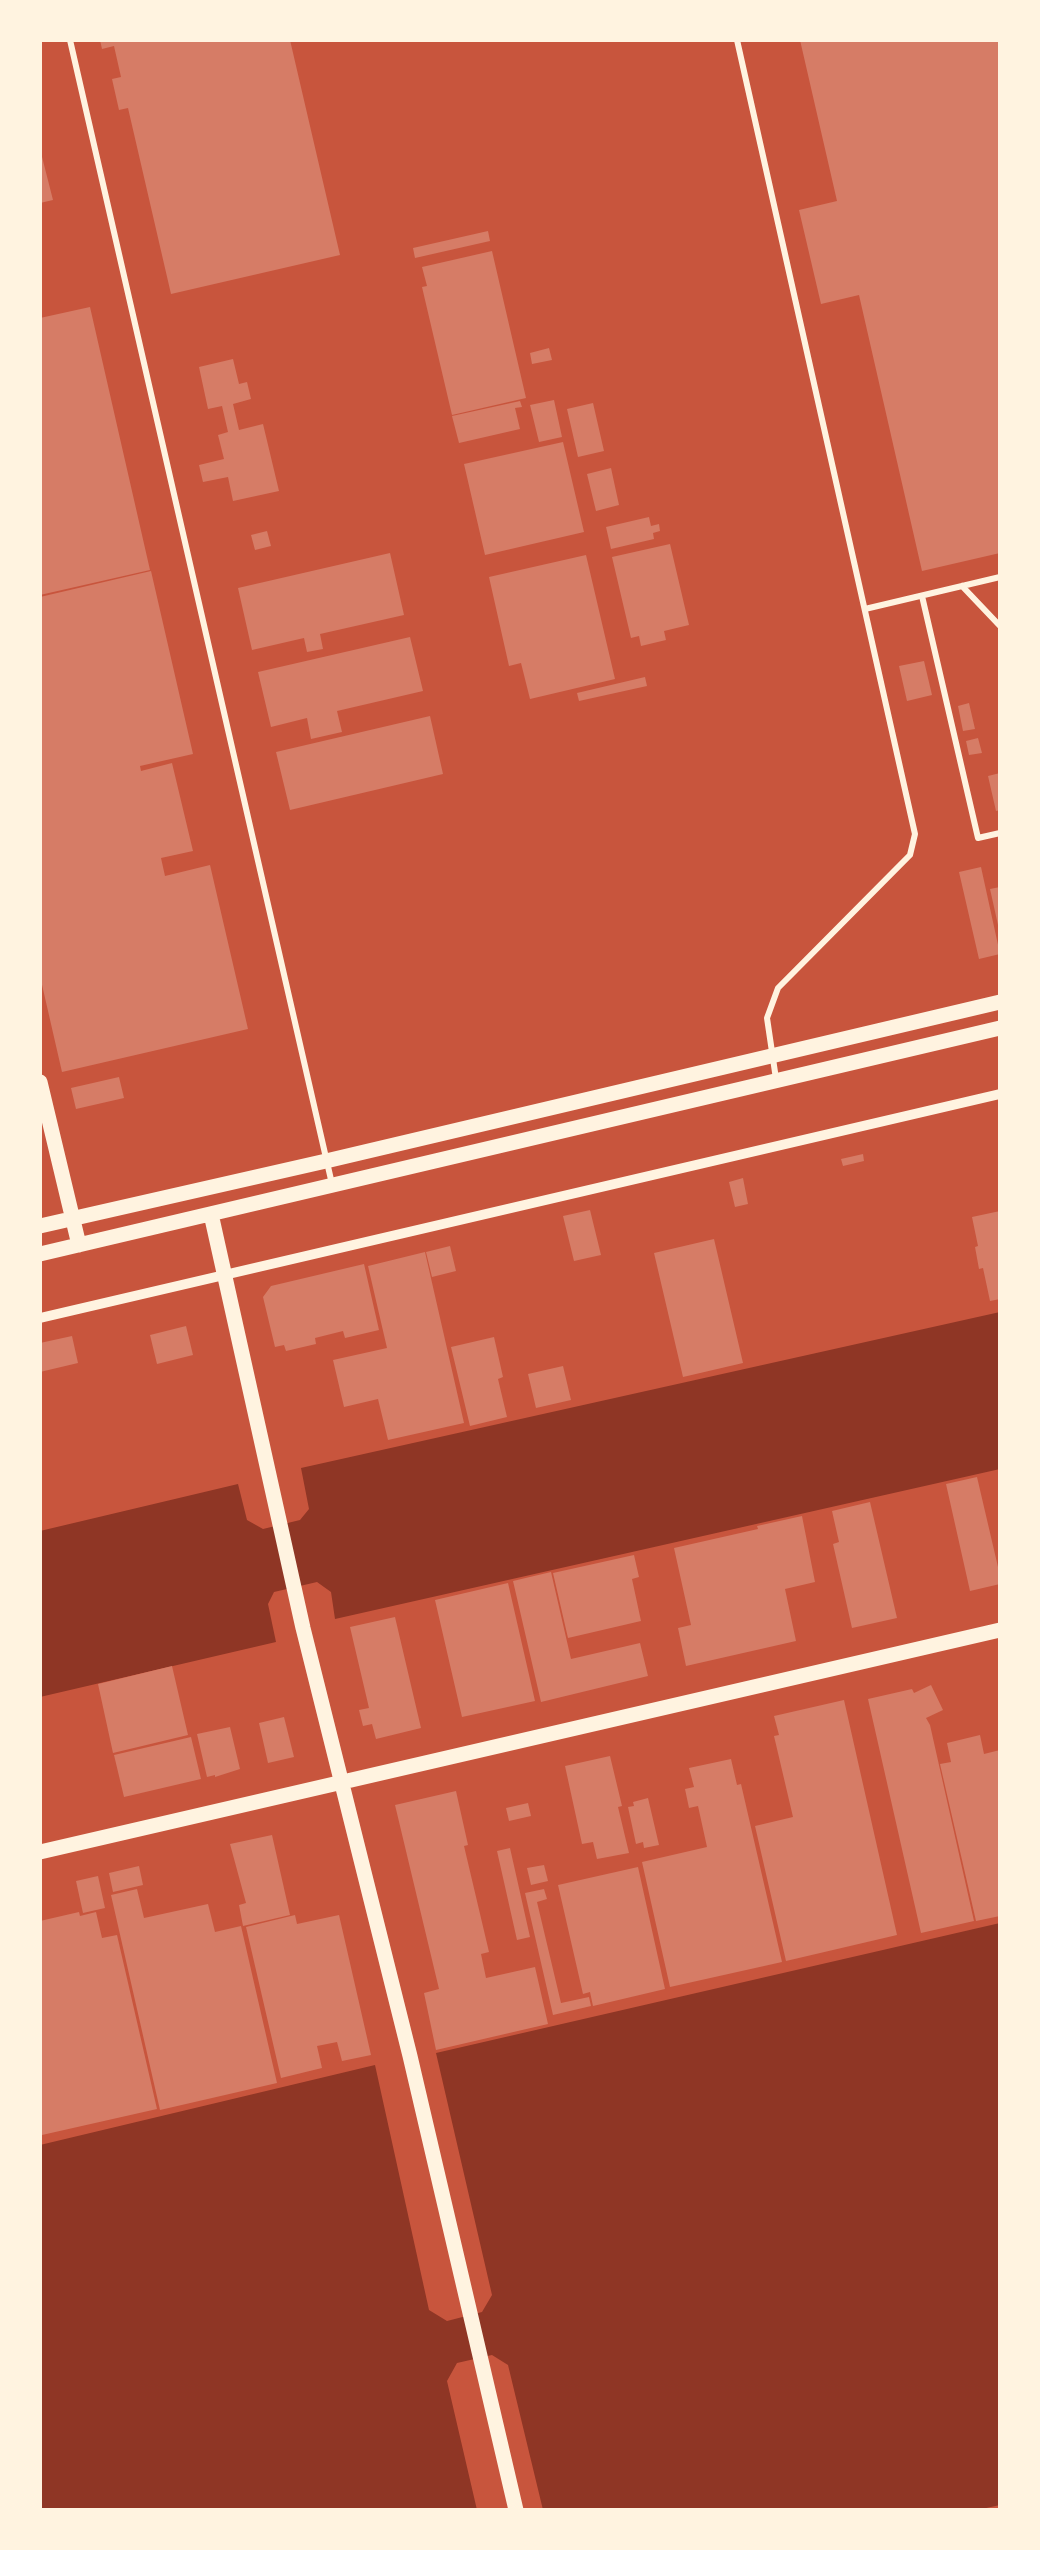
<!DOCTYPE html>
<style>
body{margin:0}
#map{position:relative;width:1040px;height:2550px;overflow:hidden;background:#c8553d;font-family:"PT Sans",sans-serif}
canvas{display:block}
.frame{position:absolute;inset:0;border:42px solid #fff3e0;pointer-events:none}
</style>
<div id="map">
<canvas width="1040" height="2550"></canvas>
<div class="frame"></div>
</div>
<script>
const ctx = document.querySelector('canvas').getContext('2d');
ctx.lineJoin = 'round';
function paint(path, color) { ctx.fillStyle = color; ctx.fill(path, 'evenodd'); }
const poly = rows => new Path2D(rows.map(r => 'M' + r).join(''));
function strokePath(path, color, width, dash) { ctx.strokeStyle = color; ctx.lineWidth = width; ctx.lineCap = dash ? 'butt' : 'round'; ctx.setLineDash(dash || []); ctx.stroke(path); }
const water = poly([
 [1000,1312,1000,1469,335,1619,331,1592,317,1582,274,1592,268,1604,276,1642,40,1697,40,1531,238,1484,247,1520,263,1529,300,1520,309,1509,301,1468],
 [1000,1923,1000,2505,977,2510,543,2510,508,2365,492,2355,457,2363,447,2381,477,2510,40,2510,40,2145,375,2065,429,2310,447,2321,482,2312,492,2295,436,2053]
]);
const building = poly([
 [100,40,290,40,340,255,171,294,128,108,119,110,112,79,121,77,114,46,102,49],
 [800,40,1000,40,1000,553,922,571,859,295,821,304,799,210,837,201],
 [40,149,53,200,40,203],
 [488,231,490,241,415,258,413,248],
 [492,251,526,398,452,415,422,287,427,286,422,267],
 [90,307,150,570,40,595,40,318],
 [549,348,552,360,532,364,530,353],
 [233,359,239,384,247,382,251,399,233,404,239,430,263,424,279,491,233,501,228,477,203,482,199,465,224,459,218,435,228,432,222,406,208,409,199,367],
 [554,400,562,437,539,442,530,405],
 [520,401,522,407,515,408,520,429,459,443,452,416],
 [593,403,604,451,578,457,567,409],
 [563,442,584,532,485,555,464,464],
 [611,468,619,505,596,511,587,474],
 [649,517,651,526,659,524,660,531,653,533,654,539,611,549,606,527],
 [267,531,271,546,255,550,251,535],
 [670,544,689,625,664,631,666,640,641,646,639,636,631,638,612,557],
 [390,553,404,615,320,634,323,649,307,652,304,638,252,650,238,588],
 [586,555,615,679,530,699,521,663,509,666,489,577],
 [151,571,193,754,140,766,141,771,172,763,193,851,161,858,165,876,210,865,248,1029,62,1072,40,976,40,597],
 [410,637,423,691,337,711,342,732,311,739,307,718,271,727,258,672],
 [924,661,932,695,907,701,899,666],
 [645,677,647,686,579,701,577,693],
 [969,703,975,729,963,731,958,706],
 [430,716,443,774,290,810,276,752],
 [978,738,982,753,969,755,966,741],
 [1000,773,1000,810,996,811,988,776],
 [981,867,1000,954,979,959,959,872],
 [1000,887,1000,925,998,925,990,889],
 [119,1077,124,1098,76,1109,71,1088],
 [863,1154,864,1161,843,1166,841,1159],
 [743,1178,748,1204,735,1207,729,1182],
 [590,1210,601,1255,574,1261,563,1216],
 [1000,1211,1000,1299,990,1301,983,1268,979,1269,975,1247,978,1246,972,1217],
 [714,1239,743,1363,683,1377,654,1253],
 [450,1246,456,1271,432,1277,426,1252],
 [425,1252,464,1423,388,1440,378,1399,344,1407,333,1360,387,1348,368,1266],
 [364,1264,379,1330,345,1338,343,1331,315,1338,316,1344,286,1351,284,1345,275,1347,263,1297,271,1286],
 [186,1326,193,1355,157,1364,150,1335],
 [72,1336,78,1363,40,1372,40,1343],
 [494,1337,503,1377,498,1379,507,1417,470,1426,451,1347],
 [563,1366,571,1400,536,1408,528,1374],
 [977,1477,998,1567,1000,1566,1000,1584,970,1591,946,1484],
 [870,1502,897,1618,852,1628,833,1544,839,1542,832,1511],
 [802,1516,815,1582,785,1589,796,1641,686,1666,678,1628,691,1625,674,1548,758,1529,757,1526],
 [634,1555,639,1577,632,1579,641,1621,568,1638,553,1573],
 [551,1572,571,1659,640,1643,648,1676,541,1702,513,1581],
 [508,1583,535,1701,462,1717,435,1600],
 [395,1617,421,1728,376,1739,372,1724,363,1726,359,1710,369,1708,350,1627],
 [172,1666,188,1735,113,1753,98,1684],
 [931,1685,943,1710,926,1718,930,1725,974,1921,921,1933,868,1699,912,1689,914,1693],
 [844,1700,897,1935,786,1961,755,1826,793,1817,774,1736,779,1735,774,1716],
 [284,1717,294,1757,268,1763,259,1723],
 [230,1727,240,1769,215,1777,215,1775,207,1777,197,1734],
 [980,1735,984,1754,1000,1750,1000,1916,976,1921,940,1764,951,1762,947,1743],
 [191,1737,201,1779,124,1797,114,1755],
 [610,1756,622,1806,618,1807,629,1853,597,1859,593,1842,582,1844,565,1766],
 [731,1759,737,1785,741,1784,782,1962,670,1987,642,1862,707,1847,698,1806,689,1808,685,1789,694,1787,689,1768],
 [456,1791,468,1845,464,1846,489,1952,481,1954,486,1978,535,1967,548,2024,436,2050,424,1993,439,1989,395,1805],
 [648,1798,659,1845,644,1848,643,1842,636,1844,628,1807,634,1806,633,1802],
 [528,1803,531,1816,509,1821,506,1808],
 [272,1835,290,1915,243,1926,239,1905,246,1903,230,1844],
 [510,1848,530,1937,517,1940,497,1851],
 [544,1865,548,1881,531,1885,527,1868],
 [139,1866,143,1885,113,1892,109,1873],
 [638,1867,665,1989,593,2006,590,1992,583,1994,558,1885],
 [98,1876,105,1908,83,1913,76,1881],
 [137,1889,144,1918,208,1904,215,1932,241,1926,277,2083,160,2110,111,1895],
 [544,1889,547,1899,537,1902,561,2003,589,1997,591,2006,553,2015,525,1893],
 [79,1912,80,1916,96,1912,102,1938,117,1935,157,2109,42,2135,40,2126,40,1921],
 [295,1915,297,1924,339,1915,371,2055,342,2061,337,2042,317,2046,322,2068,281,2078,246,1927]
]);
const service = poly([
 [70,40,332,1184],
 [737,40,915,834,910,855,778,988,767,1018,776,1079],
 [962,586,1000,626],
 [922,596,978,838,1000,833],
 [865,609,1000,577]
]);
const minor = poly([
 [40,1318,1000,1094]
]);
const tertiary = poly([
 [40,1082,79,1245],
 [211,1214,303,1628,410,2056,516,2510],
 [40,1226,326,1161,1000,1002],
 [40,1254,1000,1028],
 [40,1852,1000,1630]
]);
paint(water, '#8f3625');
paint(building, '#d67c66');
strokePath(service, '#fff3e0', 6);
strokePath(minor, '#fff3e0', 10);
strokePath(tertiary, '#fff3e0', 15);
</script>
